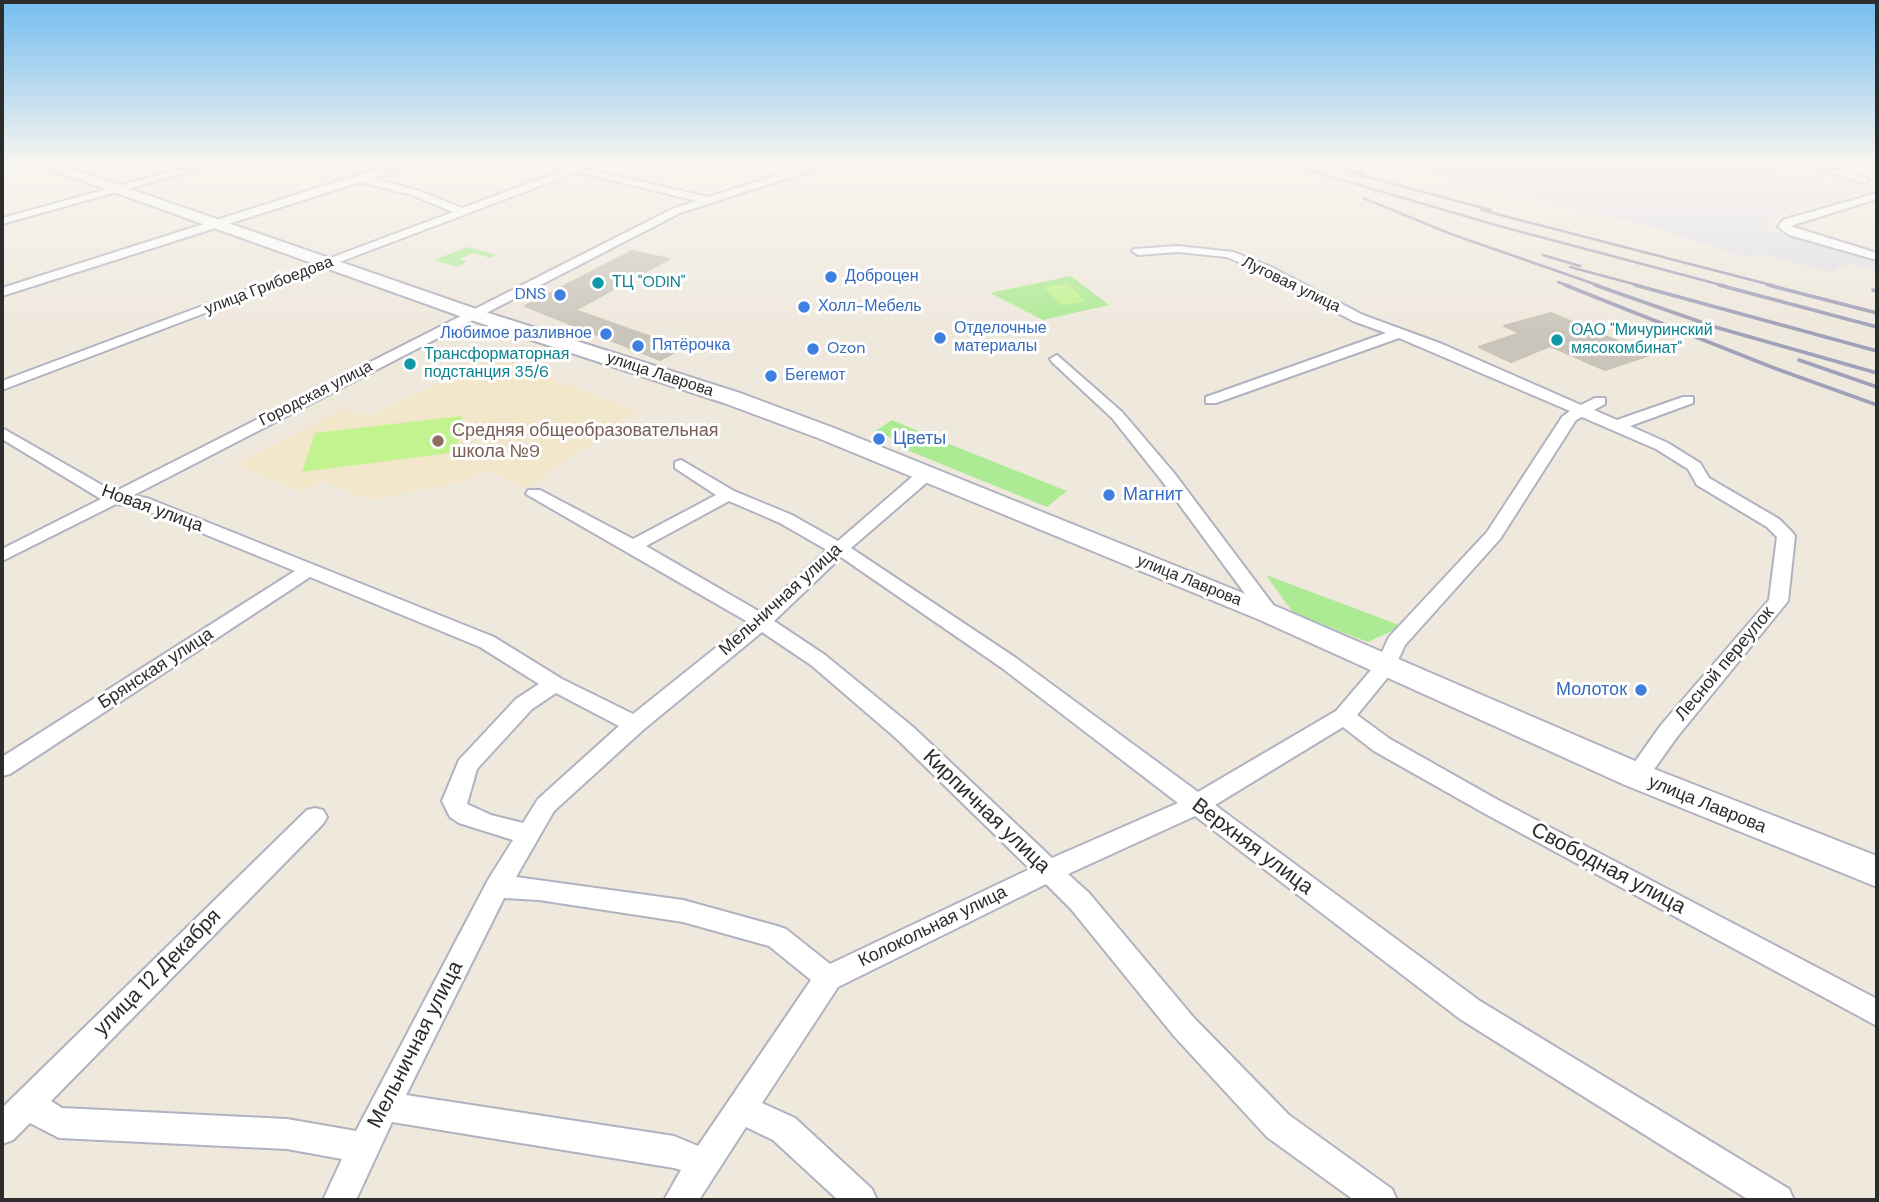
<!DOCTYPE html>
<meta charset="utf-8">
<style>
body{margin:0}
#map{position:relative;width:1879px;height:1202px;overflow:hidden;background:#efe8dd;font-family:"DM Sans",sans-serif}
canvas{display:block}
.frame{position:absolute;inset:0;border:4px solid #2c2c2c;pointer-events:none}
</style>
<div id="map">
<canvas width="1879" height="1202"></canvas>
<div class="frame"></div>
</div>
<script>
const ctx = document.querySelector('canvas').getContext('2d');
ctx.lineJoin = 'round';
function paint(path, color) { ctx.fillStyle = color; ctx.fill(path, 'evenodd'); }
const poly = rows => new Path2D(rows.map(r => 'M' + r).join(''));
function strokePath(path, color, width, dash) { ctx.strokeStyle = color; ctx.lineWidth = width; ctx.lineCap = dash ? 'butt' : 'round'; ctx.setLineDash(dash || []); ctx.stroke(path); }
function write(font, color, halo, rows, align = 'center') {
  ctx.font = font + ' "DM Sans",sans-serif'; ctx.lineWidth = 6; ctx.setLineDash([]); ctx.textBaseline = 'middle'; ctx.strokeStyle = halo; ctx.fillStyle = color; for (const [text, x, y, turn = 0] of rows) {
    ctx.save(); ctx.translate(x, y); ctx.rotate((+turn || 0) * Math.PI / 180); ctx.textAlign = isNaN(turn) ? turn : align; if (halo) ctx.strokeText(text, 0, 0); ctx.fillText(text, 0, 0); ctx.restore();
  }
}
const industrial = poly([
 [1386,163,1735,163,1771,170,1861,192,1830,206,1793,202,1794,206,1760,228,1877,262,1877,270,1849,263,1832,272,1759,254,1748,258,1657,228]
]);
const education = poly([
 [493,358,638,410,527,489,484,470,464,482,372,500,322,482,302,492,233,465,342,409,369,416]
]);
const green = poly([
 [467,247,497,255,490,258,473,253,460,259,467,262,457,267,434,260],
 [1071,276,1109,305,1043,320,990,293],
 [892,420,949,444,1067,491,1047,507,897,446,902,442,875,431],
 [1266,575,1402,626,1368,642,1294,614]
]);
const pitch = poly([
 [1068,284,1086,302,1062,305,1044,287],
 [462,416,457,452,302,472,315,433]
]);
const building = poly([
 [632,251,669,259,575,310,682,348,660,360,525,306,632,251],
 [1551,313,1650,355,1605,370,1550,346,1511,362,1479,347,1520,333,1504,326,1551,313]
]);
const minor = poly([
 [2,163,10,163,2,167,2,163],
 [202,163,220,163,2,224,2,218,202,163],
 [396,163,413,163,371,178,420,191,462,208,565,170,559,168,560,163,708,197,817,163,834,163,680,213,132,496,147,498,494,637,562,679,633,714,748,622,526,494,528,490,540,490,633,539,716,495,675,468,675,462,681,460,734,491,792,515,838,541,920,470,932,470,934,474,932,478,851,548,1016,658,1198,792,1336,711,1377,663,1389,637,1487,532,1562,417,1570,411,1399,338,1216,403,1206,403,1206,397,1386,333,1353,321,1261,272,1227,257,1178,252,1138,255,1132,251,1134,249,1178,246,1233,252,1269,266,1363,315,1442,344,1581,405,1595,398,1605,398,1605,404,1594,410,1617,420,1683,397,1693,397,1693,403,1630,426,1668,443,1700,463,1709,478,1779,519,1792,532,1795,536,1788,601,1677,737,1645,782,1637,785,1629,782,1625,776,1661,725,1769,600,1777,537,1767,527,1697,485,1688,469,1656,449,1582,417,1576,420,1500,539,1405,645,1393,671,1357,715,1390,739,1498,800,1877,999,1877,1026,1482,812,1374,751,1343,727,1215,805,1480,1001,1789,1189,1794,1200,1749,1200,1460,1019,1195,816,1068,874,1089,893,1194,1018,1289,1115,1392,1189,1397,1200,1354,1200,1267,1137,1174,1036,1071,909,1046,884,838,987,762,1103,795,1118,872,1189,877,1200,838,1200,773,1140,746,1127,699,1200,664,1200,681,1170,674,1168,392,1122,356,1200,323,1200,342,1159,287,1149,59,1138,30,1123,13,1140,2,1144,2,1108,307,810,315,808,323,810,327,817,323,824,51,1101,62,1108,287,1119,356,1131,488,880,513,840,459,823,450,817,442,801,459,760,516,699,539,684,480,647,310,577,10,774,2,776,2,757,295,571,138,507,116,504,2,561,2,549,101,499,2,439,2,428,114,492,672,209,697,201,577,172,2,390,2,381,453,212,412,195,360,182,2,296,2,288,396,163],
 [729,501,780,523,827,550,760,612,646,546,729,501],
 [841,557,1002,668,1178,803,1052,858,913,727,825,655,774,621,841,557],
 [762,632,811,665,897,739,1030,869,830,964,786,929,777,926,683,900,516,877,554,811,643,730,762,632],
 [556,693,619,726,538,799,523,823,491,815,467,804,477,769,532,709,556,693],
 [504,898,539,900,683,922,769,946,811,980,698,1146,674,1136,406,1095,504,898],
 [1798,163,1816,163,1869,180,1864,183,1798,163],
 [1877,193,1877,199,1790,226,1877,253,1877,260,1789,235,1778,227,1783,220,1877,193],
 [1057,355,1122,412,1174,473,1277,610,1280,614,1277,618,1263,618,1162,481,1112,418,1052,362,1050,359,1057,355]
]);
const secondary = poly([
 [33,163,55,163,482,311,740,393,834,428,1280,608,1649,767,1877,856,1877,887,1625,785,1260,620,818,438,724,403,468,319,33,163]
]);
const railFar1 = poly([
 [1284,163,1499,226,1725,286],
 [1325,163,1362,173],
 [1352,173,1491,210],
 [1363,198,1451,234,1600,286],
 [1481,210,1775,286],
 [1543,255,1580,266],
 [1570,267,1641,286],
 [1558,282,1569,286]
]);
const rail = poly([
 [1565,285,1774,368,1877,405],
 [1595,285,1715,327,1877,373],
 [1635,285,1877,351],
 [1719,285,1877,327],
 [1768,285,1877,313],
 [1873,290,1877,291],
 [1799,360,1877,387]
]);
const markers = [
 [831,277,7,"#3f7fe0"],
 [598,283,7,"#0f9aa8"],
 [560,295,7,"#3f7fe0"],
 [804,307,7,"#3f7fe0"],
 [606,334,7,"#3f7fe0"],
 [940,338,7,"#3f7fe0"],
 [1557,340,7,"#0f9aa8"],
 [638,346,7,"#3f7fe0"],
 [813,349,7,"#3f7fe0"],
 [410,364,7,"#0f9aa8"],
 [771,376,7,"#3f7fe0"],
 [879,439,7,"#3f7fe0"],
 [438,441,7,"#8d6e63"],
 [1109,495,7,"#3f7fe0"],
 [1641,690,7,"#3f7fe0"]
];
const farShopnames = [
 ["Доброцен",845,277],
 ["DNS",546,295,"right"],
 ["Холл-Мебель",818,307],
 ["Отделочные",954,329],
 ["материалы",954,347],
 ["Любимое разливное",592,334,"right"],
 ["Пятёрочка",652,346],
 ["Ozon",827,349],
 ["Бегемот",785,376]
];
const farCulturenames = [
 ["ТЦ \"ODIN\"",612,283],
 ["ОАО \"Мичуринский",1571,331],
 ["мясокомбинат\"",1571,349],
 ["Трансформаторная",424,355],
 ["подстанция 35/6",424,373]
];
const farStreetnames = [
 ["Луговая улица",1291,285,26],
 ["улица Грибоедова",269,286,-21],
 ["улица Лаврова",660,375,18],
 ["Городская улица",316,394,-27],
 ["улица Лаврова",1189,581,22]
];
const educationNames = [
 ["Средняя общеобразовательная",452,431],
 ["школа №9",452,452]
];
const shopNames = [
 ["Цветы",893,439],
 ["Магнит",1123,495],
 ["Молоток",1627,690,"right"]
];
const streetNames = [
 ["Новая улица",152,509,20],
 ["Мельничная улица",781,600,-42],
 ["Лесной переулок",1725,664,-50],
 ["Брянская улица",156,669,-33],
 ["улица Лаврова",1707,805,22],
 ["Колокольная улица",933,927,-26]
];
const nearStreetnames = [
 ["Кирпичная улица",986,812,44],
 ["Верхняя улица",1252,847,37],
 ["Свободная улица",1608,869,28],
 ["улица 12 Декабря",158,973,-45],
 ["Мельничная улица",416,1045,-63]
];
paint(industrial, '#e1dee7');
paint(education, '#f2e7cb');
paint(green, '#acea94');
paint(pitch, '#c2f38f');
paint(building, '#cac5bc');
strokePath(building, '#cbc4b6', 2);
strokePath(minor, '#b1b2c1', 4);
strokePath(secondary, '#b1b2c1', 4);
paint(minor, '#fff');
paint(secondary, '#fff');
strokePath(railFar1, '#9fa1b8', 2.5);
strokePath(rail, '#9fa1b8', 3.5);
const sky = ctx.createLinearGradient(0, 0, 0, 332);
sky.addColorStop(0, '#74bdef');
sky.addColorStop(0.49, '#f8f5f0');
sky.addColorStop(1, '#f8f5f000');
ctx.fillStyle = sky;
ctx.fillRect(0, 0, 1879, 332);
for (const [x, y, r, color] of markers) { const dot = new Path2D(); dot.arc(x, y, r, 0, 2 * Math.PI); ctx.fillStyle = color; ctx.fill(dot); strokePath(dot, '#fff', 2.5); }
write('16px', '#366cbe', '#fff', farShopnames, 'left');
write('16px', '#0d838f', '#fff', farCulturenames, 'left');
write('16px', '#2c2c2c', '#fff', farStreetnames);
write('18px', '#785e54', '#fff', educationNames, 'left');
write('18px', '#366cbe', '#fff', shopNames, 'left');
write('18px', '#2c2c2c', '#fff', streetNames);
write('21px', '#2c2c2c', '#fff', nearStreetnames);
</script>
